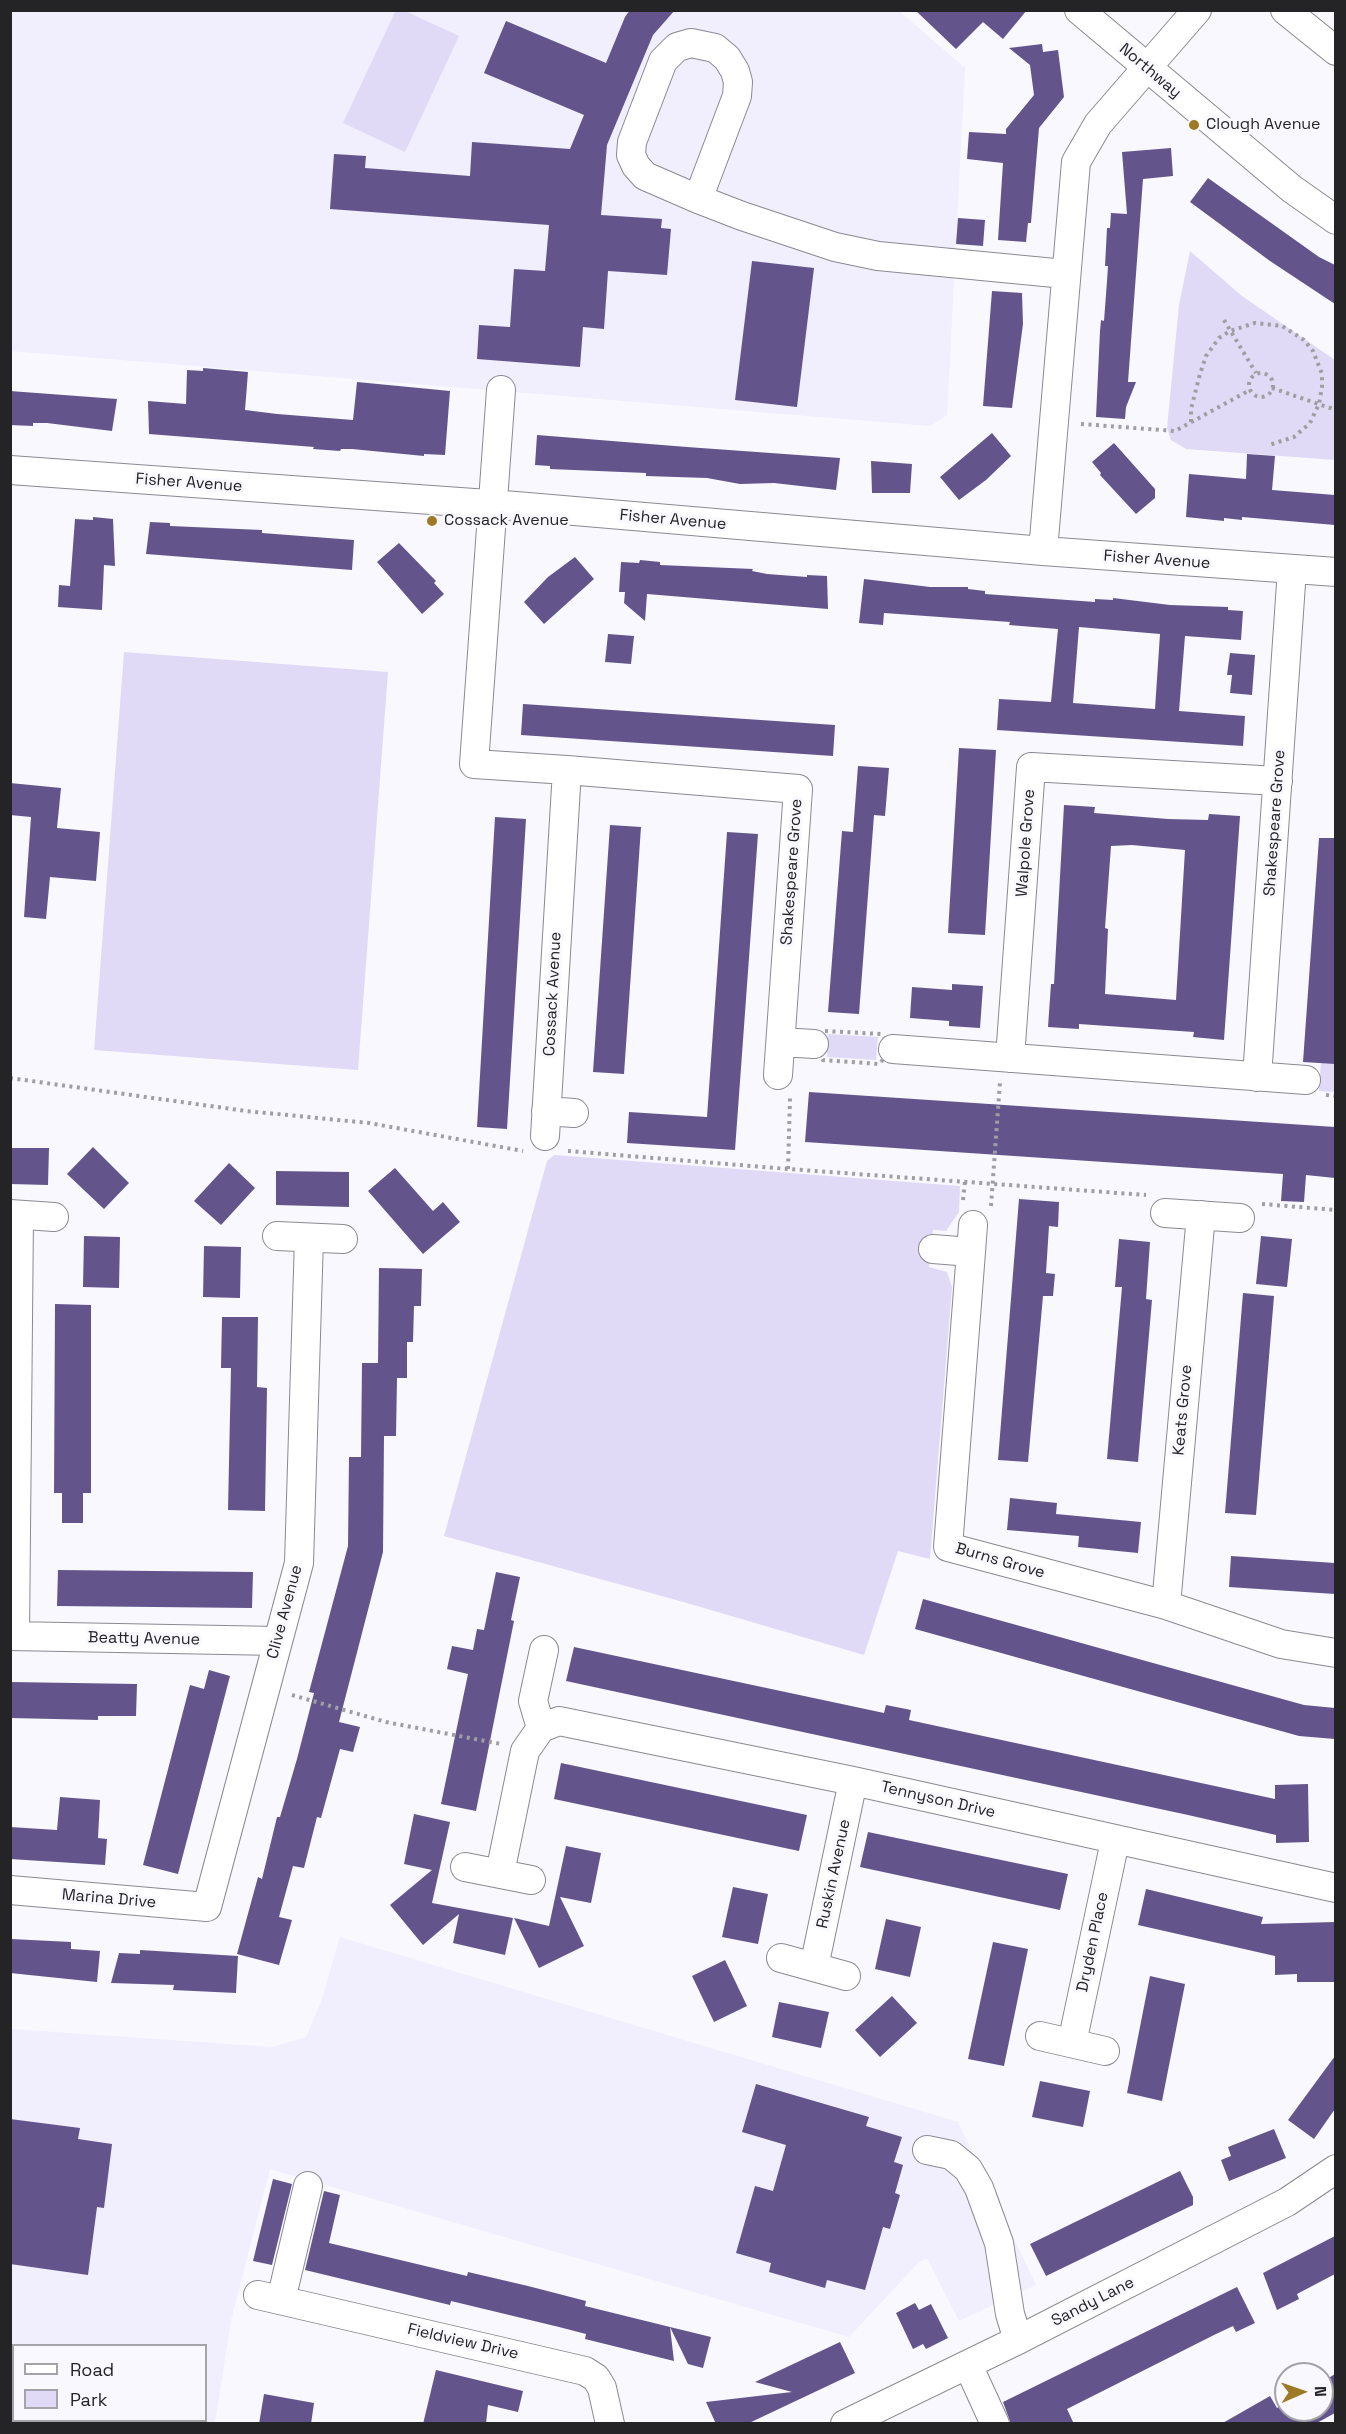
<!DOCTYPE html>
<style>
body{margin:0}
#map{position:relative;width:1346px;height:2434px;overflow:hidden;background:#f9f8fe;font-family:"Space Grotesk",sans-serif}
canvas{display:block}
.frame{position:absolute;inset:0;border:12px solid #242326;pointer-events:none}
.legend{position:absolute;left:12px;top:2344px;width:195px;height:78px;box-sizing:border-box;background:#f9f8fe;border:2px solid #a4a3a8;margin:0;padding:8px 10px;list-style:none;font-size:18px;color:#242326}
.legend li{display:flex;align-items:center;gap:12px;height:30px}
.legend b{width:30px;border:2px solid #a4a3a8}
.north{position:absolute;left:1274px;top:2362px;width:60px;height:60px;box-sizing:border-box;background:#f9f8fe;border:2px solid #a4a3a8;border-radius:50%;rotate:88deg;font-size:16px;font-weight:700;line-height:24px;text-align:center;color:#242326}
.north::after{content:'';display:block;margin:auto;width:21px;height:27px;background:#9d7a25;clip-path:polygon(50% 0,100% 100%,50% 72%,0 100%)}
</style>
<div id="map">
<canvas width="1346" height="2434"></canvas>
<div class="frame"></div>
<ul class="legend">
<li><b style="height:8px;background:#fff"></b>Road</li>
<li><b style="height:16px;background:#e0daf7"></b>Park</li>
</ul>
<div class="north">N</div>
</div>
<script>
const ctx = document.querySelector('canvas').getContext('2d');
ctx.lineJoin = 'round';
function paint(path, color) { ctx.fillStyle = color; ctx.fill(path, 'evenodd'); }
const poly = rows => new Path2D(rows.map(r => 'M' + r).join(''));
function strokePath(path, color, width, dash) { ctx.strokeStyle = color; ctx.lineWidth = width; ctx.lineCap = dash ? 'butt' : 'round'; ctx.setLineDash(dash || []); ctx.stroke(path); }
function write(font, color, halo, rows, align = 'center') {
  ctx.font = font + ' "Space Grotesk",sans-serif'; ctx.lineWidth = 6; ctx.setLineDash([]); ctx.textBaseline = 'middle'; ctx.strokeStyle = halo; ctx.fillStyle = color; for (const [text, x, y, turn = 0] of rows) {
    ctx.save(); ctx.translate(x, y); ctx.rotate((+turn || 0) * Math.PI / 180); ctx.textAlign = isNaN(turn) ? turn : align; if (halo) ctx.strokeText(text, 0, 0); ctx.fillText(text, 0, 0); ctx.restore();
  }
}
const built = poly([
 [12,11,899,11,965,68,947,415,930,426,11,351],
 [340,1937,958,2122,1036,2285,959,2321,927,2258,919,2262,849,2337,270,2169,231,2320,215,2423,105,2424,94,2421,206,2420,206,2346,14,2346,14,2420,31,2421,11,2422,11,2029,272,2047,306,2037,321,2002]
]);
const green = poly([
 [396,10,405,11,459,36,405,152,343,123],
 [1190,251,1242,296,1335,360,1335,460,1186,449,1171,440,1167,428,1179,305],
 [124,652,388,672,358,1070,94,1050],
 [828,1034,878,1037,876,1060,827,1057],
 [1321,1062,1335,1063,1335,1092,1319,1091],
 [554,1155,960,1186,959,1212,946,1231,933,1230,929,1267,947,1272,952,1287,930,1559,898,1551,864,1655,687,1603,444,1536,547,1161]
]);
const building = poly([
 [630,10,675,10,653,35,607,145,601,215,662,219,661,228,671,229,667,275,608,271,604,329,583,327,580,367,477,359,479,325,510,327,514,269,545,271,549,225,330,209,334,154,366,156,365,168,470,176,472,142,570,149,584,115,484,73,506,21,606,63,625,17],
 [915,10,1027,10,1003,39,983,22,956,49],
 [1042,44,1043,52,1058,50,1064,97,1039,128,1031,223,1028,223,1026,242,998,240,1003,163,967,159,969,132,1006,134,1006,129,1034,95,1030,65,1009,48],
 [1171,148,1173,176,1143,179,1128,382,1136,382,1126,407,1125,419,1096,417,1100,331,1101,320,1104,321,1107,281,1108,266,1105,266,1107,228,1110,228,1111,213,1127,214,1122,152],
 [1208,178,1319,257,1335,265,1335,304,1270,261,1190,202],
 [958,218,985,220,983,246,956,244],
 [752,261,814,268,797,407,735,400],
 [992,291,1022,293,1023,324,1012,408,983,406],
 [203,368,248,372,245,410,277,414,353,420,357,382,450,391,445,455,424,454,424,456,352,449,341,449,340,451,313,449,314,447,149,434,148,401,186,404,187,370,203,371],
 [10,391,117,399,112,431,47,423,33,423,33,426,10,425],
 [992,433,1011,456,986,480,959,500,940,477],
 [537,435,687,447,840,458,836,490,774,483,740,484,707,478,646,476,646,473,550,469,550,466,535,465],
 [1114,443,1155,489,1155,498,1136,514,1100,475,1101,473,1092,462],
 [1247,454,1275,456,1272,490,1335,495,1335,525,1242,517,1242,520,1224,518,1224,521,1186,517,1189,474,1246,479],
 [871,461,912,464,910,493,872,493],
 [93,517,113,519,115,566,104,565,102,610,58,607,59,585,70,586,75,519,93,520],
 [150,522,170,523,170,526,262,530,262,533,354,540,352,570,146,554],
 [399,543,436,581,434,583,444,594,422,614,377,562],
 [575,557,594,579,544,624,524,602,548,577],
 [640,560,660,562,660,565,753,569,752,571,767,574,807,577,807,575,827,576,828,609,647,594,645,621,624,603,625,592,619,592,621,562,639,563],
 [864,579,930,587,968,587,968,589,985,591,985,594,1095,602,1095,599,1113,600,1113,598,1170,605,1228,607,1228,610,1243,611,1241,640,1185,636,1179,711,1245,716,1243,746,997,730,999,699,1051,702,1058,629,1009,625,1010,622,884,613,883,625,859,623],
 [1079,627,1160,634,1155,709,1073,703],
 [608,634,634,636,631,664,605,662],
 [1230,653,1255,655,1252,695,1230,693,1232,675,1227,675],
 [523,704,835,725,833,756,521,735],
 [959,748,996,750,985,935,948,933],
 [858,766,889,768,885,816,874,815,859,1014,828,1012,842,831,853,832],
 [10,783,61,788,57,828,100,832,96,881,50,877,46,919,24,917,31,817,10,815],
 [1064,805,1095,807,1094,813,1168,819,1208,820,1209,814,1240,816,1224,1040,1193,1037,1194,1032,1079,1024,1079,1029,1048,1027,1051,984,1054,984],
 [1132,845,1185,850,1176,1000,1105,994,1108,929,1105,928,1111,846],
 [495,817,526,819,507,1129,477,1127],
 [610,825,641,827,624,1074,593,1072],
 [727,832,758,834,735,1150,627,1143,629,1112,707,1117],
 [1319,838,1335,838,1335,1064,1303,1062],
 [952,984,983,986,980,1028,949,1026,949,1021,910,1018,912,987,952,990],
 [809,1092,1335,1127,1335,1178,1306,1175,1304,1202,1281,1201,1283,1174,805,1142],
 [93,1147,129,1183,104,1209,67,1174],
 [10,1148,49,1148,48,1185,10,1184],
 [229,1163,255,1188,221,1225,194,1201],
 [395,1168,433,1211,443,1202,460,1222,423,1254,368,1191],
 [276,1171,349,1172,349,1207,276,1205],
 [1019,1199,1059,1202,1058,1227,1049,1226,1046,1273,1055,1274,1053,1296,1043,1296,1028,1462,998,1460],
 [84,1236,120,1237,119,1288,83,1287],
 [1261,1236,1292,1239,1287,1287,1256,1284],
 [1119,1239,1150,1242,1146,1299,1152,1300,1138,1462,1107,1459,1122,1287,1115,1287],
 [204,1246,241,1247,240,1298,203,1297],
 [379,1268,422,1269,421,1306,414,1306,413,1342,407,1342,407,1378,397,1378,396,1436,384,1436,383,1552,339,1722,360,1727,353,1752,340,1749,321,1818,317,1817,304,1868,293,1866,279,1917,292,1920,279,1965,237,1954,258,1877,262,1879,277,1817,280,1817,297,1759,314,1693,309,1692,348,1546,349,1457,361,1457,362,1363,378,1363],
 [1243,1293,1274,1296,1256,1515,1225,1513],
 [55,1304,91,1305,91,1493,83,1493,83,1523,62,1523,62,1493,54,1493],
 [222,1317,258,1317,257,1387,267,1388,265,1511,228,1510,231,1368,221,1368],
 [1010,1498,1057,1503,1056,1514,1141,1522,1138,1553,1078,1547,1079,1536,1007,1530],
 [1231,1556,1335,1563,1335,1594,1229,1587],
 [58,1570,253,1572,252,1608,57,1606],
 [496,1572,520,1577,511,1620,514,1621,476,1811,441,1804,468,1674,447,1669,452,1646,473,1650,477,1629,484,1630],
 [923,1599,1304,1705,1335,1708,1335,1739,1299,1736,915,1629],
 [574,1647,884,1713,886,1705,911,1710,909,1720,1275,1799,1275,1785,1308,1784,1309,1842,1276,1843,1276,1835,1188,1815,566,1681],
 [209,1670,230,1676,178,1874,143,1865,190,1685,204,1689],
 [10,1682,137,1684,136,1716,98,1716,98,1720,10,1718],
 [561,1763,807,1815,799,1851,554,1799],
 [60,1797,100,1800,98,1838,107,1839,105,1865,10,1859,10,1827,57,1830],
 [414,1814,450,1822,432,1903,513,1918,505,1955,453,1943,459,1914,423,1945,390,1905,432,1870,404,1864],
 [868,1832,1068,1874,1060,1910,860,1867],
 [566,1846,601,1853,591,1903,560,1897,584,1946,539,1968,514,1918,549,1926],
 [733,1887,768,1894,758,1944,722,1937],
 [1146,1889,1263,1917,1261,1924,1335,1922,1335,1982,1297,1982,1297,1974,1275,1975,1275,1956,1138,1925],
 [886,1919,921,1927,910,1977,875,1969],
 [11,1939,71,1942,71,1949,100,1951,97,1982,10,1973],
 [993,1942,1028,1949,1004,2066,968,2059],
 [140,1950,238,1956,236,1993,173,1990,174,1985,111,1983,119,1953,140,1954],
 [725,1960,747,2006,714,2022,692,1976],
 [1150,1976,1185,1984,1162,2101,1127,2093],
 [892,1996,917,2023,880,2057,855,2030],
 [779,2002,829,2012,821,2048,772,2037],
 [1335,2056,1335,2109,1314,2139,1288,2120],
 [1040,2081,1090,2091,1083,2127,1032,2117],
 [756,2084,869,2117,866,2126,902,2137,894,2162,903,2165,895,2193,900,2195,890,2229,883,2227,865,2290,827,2280,825,2288,769,2272,771,2263,736,2253,755,2186,773,2191,786,2145,742,2132],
 [10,2119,80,2128,78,2139,112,2144,104,2208,97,2207,88,2275,10,2264],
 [1274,2129,1286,2158,1229,2181,1221,2160,1231,2156,1228,2147],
 [1180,2171,1193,2197,1193,2205,1046,2276,1030,2244],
 [273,2179,292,2184,272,2265,253,2261],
 [324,2191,340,2195,329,2243,467,2276,468,2272,528,2286,586,2301,585,2306,670,2327,674,2361,585,2339,586,2334,559,2327,451,2301,450,2305,305,2270],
 [1335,2236,1335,2274,1297,2294,1299,2299,1277,2310,1263,2273],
 [1237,2287,1255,2323,1236,2332,1233,2326,1214,2335,1067,2409,1074,2424,1011,2424,1003,2402],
 [915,2303,919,2310,931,2304,948,2338,926,2349,923,2344,913,2349,896,2313],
 [670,2327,711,2337,703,2368,688,2364],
 [840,2342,855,2373,747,2424,716,2424,706,2402,792,2392,755,2382],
 [436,2370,523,2391,518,2412,488,2405,486,2424,423,2424],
 [1335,2374,1335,2413,1315,2424,1221,2424,1270,2396,1277,2408,1286,2403,1286,2410,1322,2410,1322,2382],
 [264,2394,314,2403,311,2424,259,2424]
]);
const path = poly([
 [1224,320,1256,373],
 '1249 385a12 12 0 1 1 24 0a12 12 0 1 1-24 0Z',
 [1272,388,1336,410],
 [1191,422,1191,409,1200,374,1206,356,1219,338,1230,331,1255,323,1282,326,1304,340,1313,351,1322,374,1322,387,1319,404,1310,423,1294,437,1269,445],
 [1081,424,1175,431,1250,390],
 [825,1031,881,1034,893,1049,879,1064,823,1060,814,1044,825,1031],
 [10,1078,246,1111,369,1123,523,1151],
 [1326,1095,1336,1096],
 [568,1151,788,1169,1146,1195],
 [788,1169,790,1098],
 [963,1200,965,1181],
 [1262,1204,1336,1210],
 [991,1206,1000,1082],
 [292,1695,386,1722,501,1744]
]);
const minor = poly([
 [1079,10,1292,189,1336,220],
 [1285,10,1336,51],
 [698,199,737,96,738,82,735,71,727,58,715,48,691,43,677,47,663,61,632,142,631,155,636,166,645,176,698,199,742,216,835,247,878,256,1065,274],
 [501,390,474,764,567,770,545,1136],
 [10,470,516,506,1043,551,1336,572],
 [1043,551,1076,162,1098,124,1197,10],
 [567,770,798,789,778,1075],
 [781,1042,814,1044],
 [893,1049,1306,1080],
 [1010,1058,1031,767,1278,781],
 [1257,1077,1292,569],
 [546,1111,574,1113],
 [1165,1213,1240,1218],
 [10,1214,54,1217],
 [277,1236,343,1239],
 [933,1249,971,1252,948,1547,1166,1605,1281,1644,1336,1653],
 [971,1252,973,1225],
 [1166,1605,1201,1215],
 [10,1636,278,1641],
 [15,1636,19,1215],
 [541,1728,533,1701,544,1650],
 [465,1867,531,1880],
 [500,1873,525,1751,541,1728,559,1721,853,1781,1336,1888],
 [10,1890,207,1907,299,1563,309,1238],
 [781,1958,846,1976],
 [814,1967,853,1781],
 [1040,2036,1105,2051],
 [1072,2043,1115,1841],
 [927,2150,951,2155,968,2169,979,2188,999,2243,1010,2314,1018,2340],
 [258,2295,585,2371,596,2378,602,2388,610,2424],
 [281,2300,308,2186],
 [968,2365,995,2424],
 [84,2424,85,2420],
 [845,2424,1018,2340,1287,2202,1336,2169]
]);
const markers = [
 [1194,125,6,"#9d7a25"],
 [432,521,6,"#9d7a25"]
];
const streetNames = [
 ["Northway",1150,71,40],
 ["Fisher Avenue",189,483,4],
 ["Fisher Avenue",673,520,5],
 ["Fisher Avenue",1157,560,4],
 ["Shakespeare Grove",1275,823,-86],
 ["Walpole Grove",1026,843,-86],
 ["Shakespeare Grove",792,872,-86],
 ["Cossack Avenue",553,994,-87],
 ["Keats Grove",1183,1410,-85],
 ["Burns Grove",1000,1561,16],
 ["Clive Avenue",285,1612,-75],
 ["Beatty Avenue",144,1639,1],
 ["Tennyson Drive",938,1800,13],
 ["Ruskin Avenue",834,1874,-78],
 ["Marina Drive",109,1899,5],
 ["Dryden Place",1093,1942,-78],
 ["Sandy Lane",1093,2302,-27],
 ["Fieldview Drive",463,2342,13]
];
const poiNames = [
 ["Clough Avenue",1206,125],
 ["Cossack Avenue",444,521]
];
paint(built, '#f1eefd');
paint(green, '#e0daf7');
paint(building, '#63558b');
strokePath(minor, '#8b8990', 30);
strokePath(path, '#9f9ea2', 4, [3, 4.5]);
strokePath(minor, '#fff', 28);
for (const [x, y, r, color] of markers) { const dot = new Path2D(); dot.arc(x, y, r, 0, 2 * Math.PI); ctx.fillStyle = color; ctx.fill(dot); strokePath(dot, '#f9f8fe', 2); }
write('16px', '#242326', '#f9f8fe', streetNames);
write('16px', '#242326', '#f9f8fe', poiNames, 'left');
</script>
